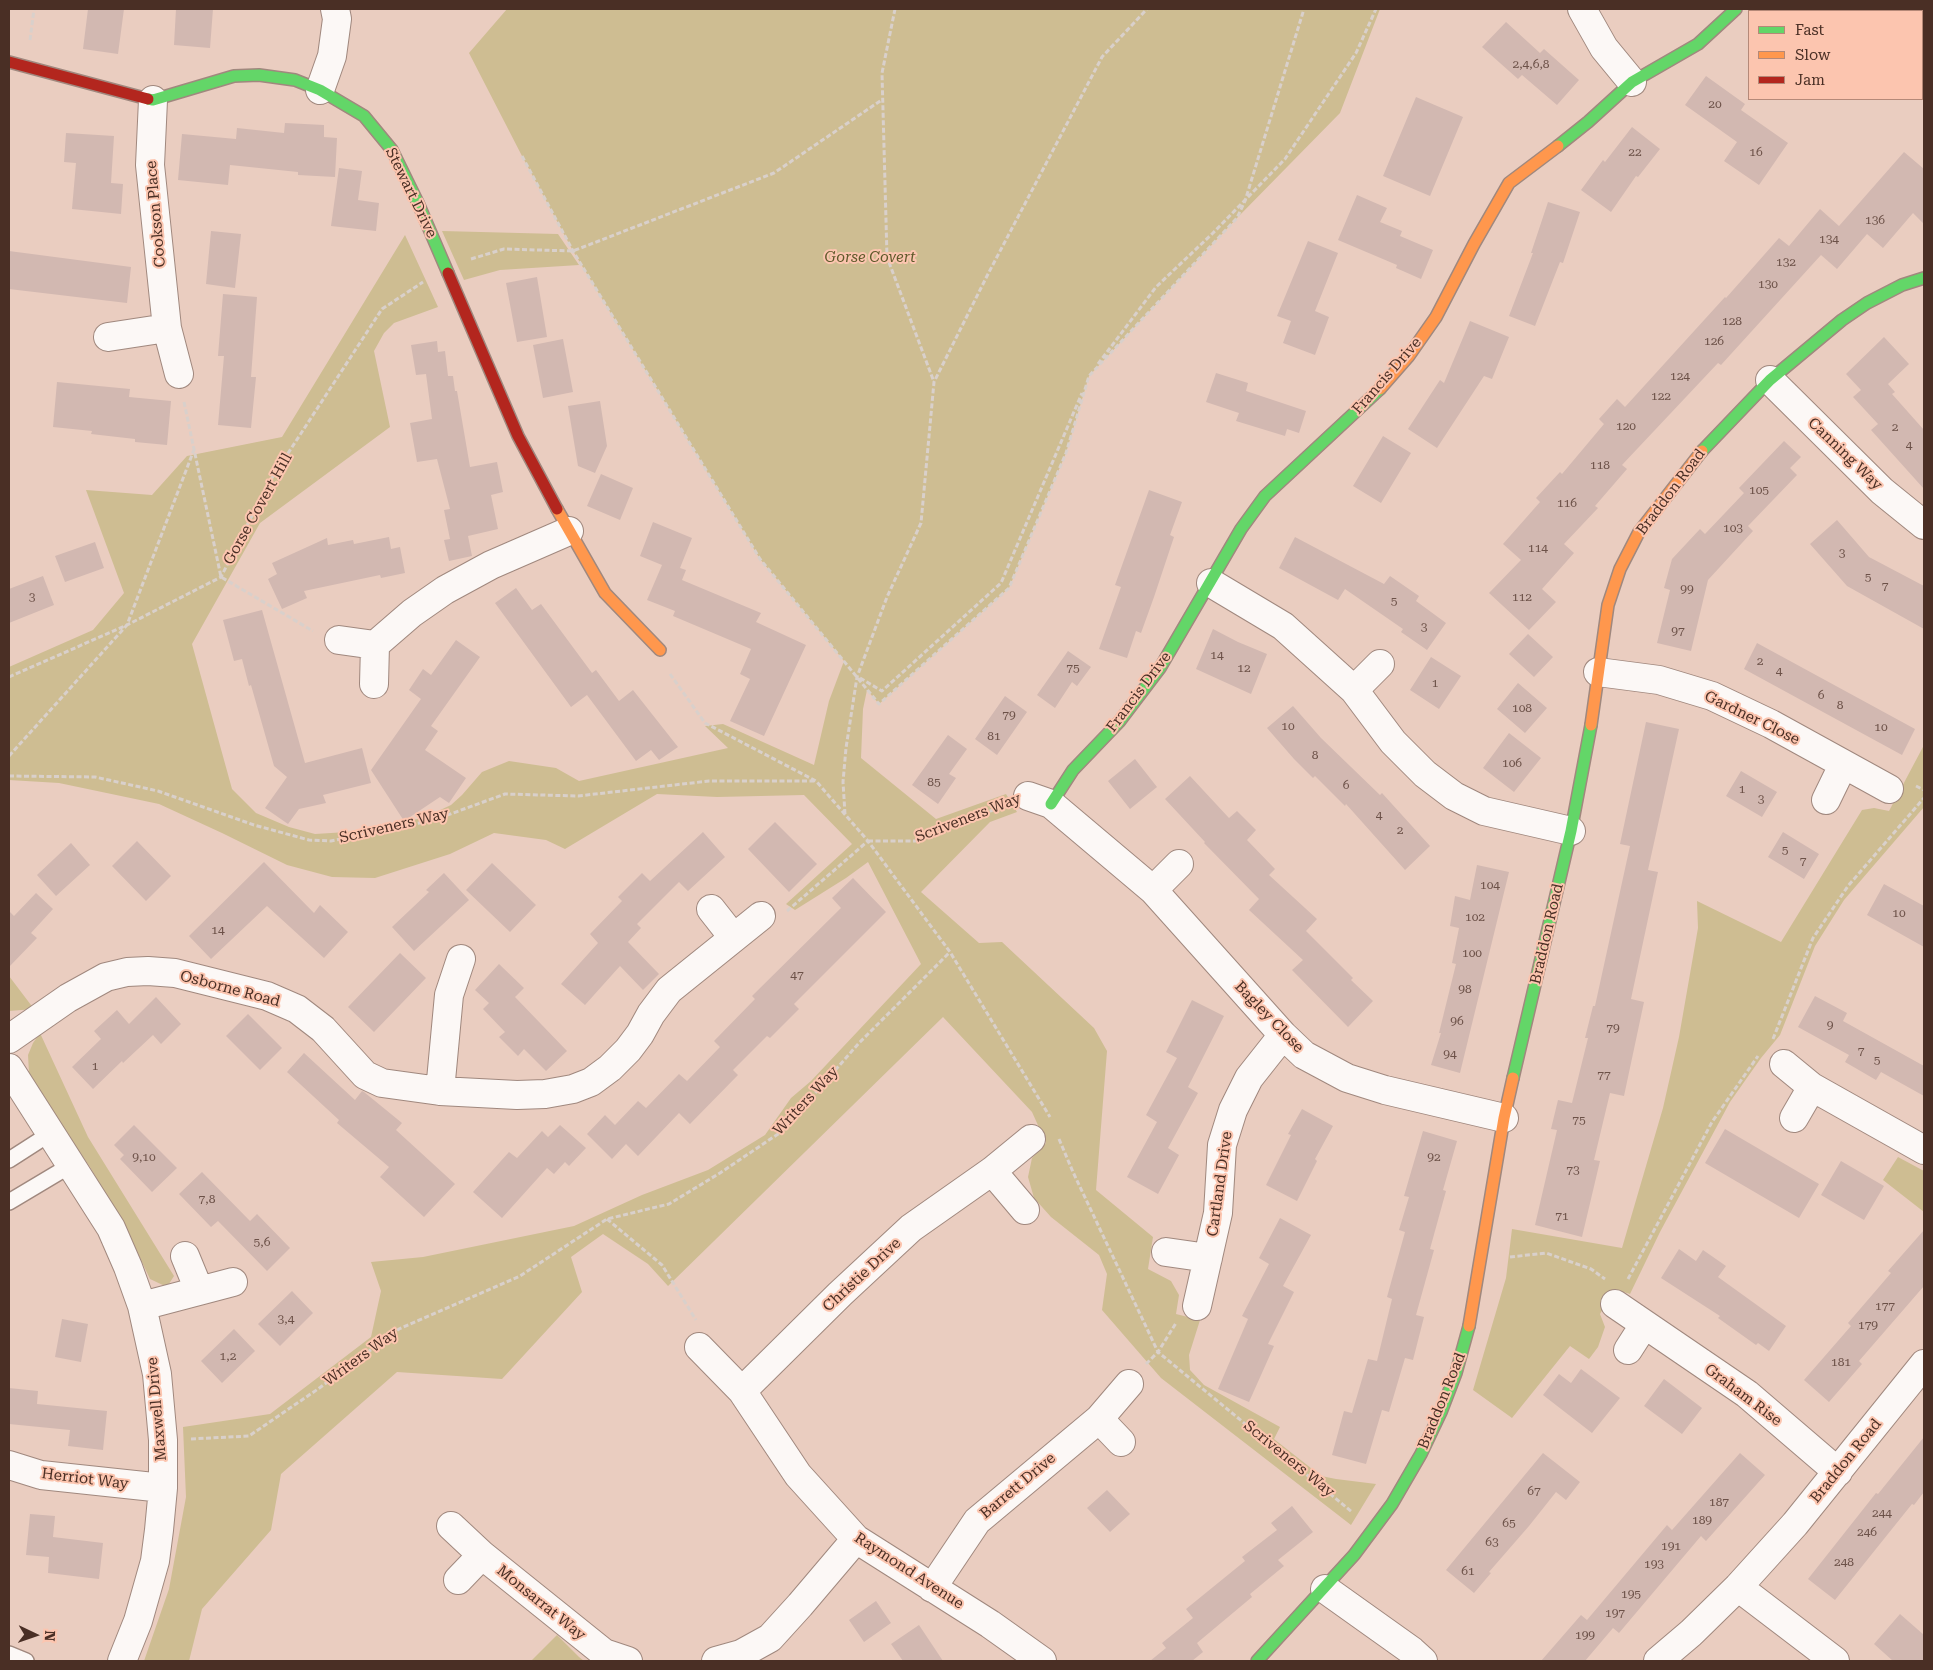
<!DOCTYPE html>
<style>
body{margin:0}
#map{position:relative;width:1933px;height:1670px;overflow:hidden;background:#eacdc0;font-family:"Roboto Serif",serif}
canvas{display:block}
.frame{position:absolute;inset:0;border:10px solid #4a2f25;pointer-events:none}
.legend{position:absolute;left:1748px;top:10px;width:175px;height:90px;box-sizing:border-box;background:#fcc5af;border:1px solid #b58978;margin:0;padding:6px 9px;list-style:none;font-size:15px;color:#4a2f25}
.legend li{display:flex;align-items:center;gap:10px;height:25px}
.legend b{width:25px;border:1px solid #b58978}
.north{position:absolute;left:10px;top:1610px;width:50px;height:50px;-webkit-text-stroke:4px #fcc5af;paint-order:stroke;rotate:93deg;font-size:14px;font-weight:700;line-height:20px;text-align:center;color:#4a2f25}
.north::after{content:'';display:block;margin:auto;width:18px;height:22px;background:#4a2f25;clip-path:polygon(50% 0,100% 100%,50% 72%,0 100%)}
</style>
<div id="map">
<canvas width="1933" height="1670"></canvas>
<div class="frame"></div>
<ul class="legend">
<li><b style="height:6px;background:#63d668"></b>Fast</li>
<li><b style="height:6px;background:#ff974d"></b>Slow</li>
<li><b style="height:6px;background:#b3261e"></b>Jam</li>
</ul>
<div class="north">N</div>
</div>
<script>
const ctx = document.querySelector('canvas').getContext('2d');
ctx.lineJoin = 'round';
function paint(path, color) { ctx.fillStyle = color; ctx.fill(path, 'evenodd'); }
const poly = rows => new Path2D(rows.map(r => 'M' + r).join(''));
function strokePath(path, color, width, dash) { ctx.strokeStyle = color; ctx.lineWidth = width; ctx.lineCap = dash ? 'butt' : 'round'; ctx.setLineDash(dash || []); ctx.stroke(path); }
function write(font, color, halo, rows, align = 'center') {
  ctx.font = font + ' "Roboto Serif",serif'; ctx.lineWidth = 4; ctx.setLineDash([]); ctx.textBaseline = 'middle'; ctx.strokeStyle = halo; ctx.fillStyle = color; for (const [text, x, y, turn = 0] of rows) {
    ctx.save(); ctx.translate(x, y); ctx.rotate((+turn || 0) * Math.PI / 180); ctx.textAlign = isNaN(turn) ? turn : align; if (halo) ctx.strokeText(text, 0, 0); ctx.fillText(text, 0, 0); ctx.restore();
  }
}
const green = poly([
 [507,9,1380,9,1340,113,1237,218,1089,376,1066,453,1009,588,879,704,867,690,863,709,861,758,936,819,1006,794,1017,812,990,822,921,892,979,943,1002,942,1094,1028,1107,1051,1096,1190,1153,1237,1148,1269,1171,1281,1179,1295,1176,1314,1200,1320,1189,1355,1190,1370,1204,1385,1280,1427,1274,1439,1321,1476,1336,1479,1376,1484,1351,1525,1161,1378,1102,1310,1107,1274,1099,1255,1051,1217,1034,1198,1028,1177,1032,1158,1046,1143,1032,1112,943,1017,668,1286,648,1264,603,1234,571,1257,582,1292,502,1379,397,1372,281,1474,271,1530,202,1609,189,1661,144,1661,169,1589,186,1497,183,1427,270,1414,371,1337,381,1291,371,1262,423,1257,574,1226,642,1195,708,1170,765,1135,791,1098,811,1081,921,964,868,862,846,878,795,910,786,904,852,844,804,795,717,797,657,794,565,849,546,840,494,833,450,854,375,878,332,877,287,865,222,833,159,804,59,783,9,780,9,667,93,630,124,593,86,490,152,495,187,456,282,437,405,235,438,307,394,323,384,333,374,351,390,427,260,523,192,644,232,789,256,813,289,827,315,834,347,832,423,818,451,805,462,795,482,772,509,761,556,768,579,781,728,748,705,726,723,724,814,765,829,701,844,661,760,559,573,251,522,156,469,53],
 [442,231,558,234,579,265,500,270,464,280],
 [1924,745,1924,807,1844,900,1815,946,1780,1035,1761,1058,1730,1102,1660,1232,1630,1294,1614,1289,1600,1314,1605,1327,1598,1347,1589,1359,1570,1346,1512,1418,1473,1390,1506,1278,1512,1229,1622,1248,1663,1108,1679,1037,1698,928,1697,901,1781,942,1862,810,1874,808,1889,811],
 [9,976,34,1009,9,1011],
 [40,1033,88,1137,174,1276,167,1287,150,1279,132,1241,90,1167,47,1107,29,1073,28,1055,33,1043],
 [1898,1157,1924,1171,1924,1212,1883,1180],
 [557,1635,579,1657,584,1661,531,1661]
]);
const building = poly([
 [88,9,124,9,118,54,83,49],
 [176,9,213,9,210,48,174,45],
 [1506,22,1540,53,1544,49,1579,80,1557,105,1522,75,1518,79,1482,47],
 [1706,76,1745,104,1741,110,1788,143,1759,185,1724,161,1737,142,1685,105],
 [1416,97,1463,117,1430,196,1383,176],
 [285,123,324,125,324,137,337,138,335,177,298,175,298,172,230,165,228,185,178,180,182,134,236,139,237,128,284,133],
 [1632,127,1660,149,1638,177,1636,176,1611,212,1581,190,1603,160,1605,162],
 [66,133,114,136,111,183,123,184,121,214,72,209,76,163,64,162],
 [1904,152,1924,169,1924,224,1913,213,1883,248,1867,234,1837,269,1821,255,1721,365,1718,363,1622,465,1627,469,1595,506,1598,508,1564,544,1574,553,1542,589,1556,602,1529,630,1489,593,1521,560,1503,544,1540,502,1536,498,1560,472,1562,474,1604,424,1599,419,1617,399,1625,407,1725,297,1726,298,1779,238,1789,246,1820,209,1839,226],
 [339,168,362,171,358,200,379,203,376,231,331,226],
 [1357,195,1387,208,1380,222,1402,231,1400,236,1433,250,1421,279,1396,268,1397,265,1338,240],
 [1548,202,1580,212,1563,263,1560,262,1535,326,1509,316,1533,253,1531,253],
 [211,231,241,234,235,288,206,284],
 [1308,241,1338,253,1315,311,1329,317,1315,355,1283,343,1291,321,1277,316],
 [9,251,131,267,127,303,9,289],
 [537,277,547,337,517,342,506,283],
 [223,294,257,297,251,377,256,377,251,428,218,425,224,356,218,356],
 [1470,321,1509,337,1492,379,1484,376,1437,448,1408,429,1440,380,1444,383],
 [1884,337,1909,364,1888,384,1895,392,1892,394,1924,430,1924,489,1871,430,1878,424,1853,397,1861,390,1846,374],
 [563,339,573,392,543,398,533,345],
 [437,341,438,352,445,351,448,376,453,376,455,391,457,391,470,467,497,462,503,492,491,495,498,529,468,536,472,556,449,561,444,540,450,539,444,510,450,509,437,459,417,462,410,423,432,419,426,374,416,375,411,345],
 [1216,373,1248,383,1246,391,1306,411,1299,433,1287,429,1285,436,1236,421,1239,413,1206,402],
 [57,382,130,389,129,397,171,401,167,445,135,442,135,439,91,434,92,431,53,427],
 [600,401,607,446,595,473,578,466,568,406],
 [1383,436,1411,453,1381,503,1353,486],
 [1784,441,1801,457,1790,468,1797,475,1748,526,1753,531,1708,580,1691,651,1657,643,1670,590,1664,588,1672,559,1700,529,1705,534,1744,493,1739,488],
 [601,474,633,488,620,520,587,506],
 [1149,490,1182,502,1170,535,1174,537,1154,597,1141,633,1136,631,1127,658,1099,649,1121,587,1115,585],
 [1837,520,1869,557,1924,586,1924,629,1847,586,1810,544],
 [653,522,692,538,680,568,686,570,682,580,761,613,756,622,806,645,764,736,730,721,750,679,740,674,751,649,673,616,675,611,647,600,662,565,640,556],
 [389,537,391,549,400,547,405,573,381,578,380,575,304,591,307,598,282,609,268,579,277,574,272,563,327,538,328,545,353,540,354,544],
 [1295,537,1384,584,1390,576,1419,596,1416,601,1446,623,1427,650,1401,632,1403,629,1345,589,1338,600,1279,568],
 [95,542,104,568,65,582,55,556],
 [43,576,54,605,9,623,9,589],
 [516,588,532,610,541,604,592,673,596,670,619,701,633,690,678,747,659,760,651,750,636,761,587,695,571,707,495,603],
 [262,610,305,763,362,748,371,783,323,795,326,803,299,809,288,824,265,808,287,777,274,766,251,685,249,686,242,659,234,661,223,620],
 [1213,629,1238,642,1267,654,1251,694,1196,669],
 [1528,634,1553,657,1534,677,1509,654],
 [456,640,480,657,431,726,438,731,425,750,466,778,449,803,440,797,404,821,371,770,421,699,409,690,423,669,431,675],
 [1757,643,1915,729,1902,755,1744,669],
 [1068,651,1091,667,1077,686,1072,682,1055,708,1037,695],
 [1431,657,1461,676,1439,709,1410,690],
 [1518,683,1547,708,1525,733,1497,709],
 [1005,696,1027,712,997,755,975,739],
 [1293,706,1321,738,1380,795,1382,793,1430,846,1405,870,1346,804,1345,806,1315,776,1313,778,1294,759,1267,728],
 [1646,722,1679,729,1648,870,1658,872,1631,999,1644,1002,1624,1096,1610,1093,1594,1160,1600,1161,1582,1237,1535,1225,1557,1130,1551,1129,1558,1100,1572,1103,1588,1038,1585,1038,1593,1006,1595,1006,1630,846,1620,844],
 [1509,733,1541,758,1514,792,1483,768],
 [948,735,967,749,949,774,956,778,938,804,912,785],
 [1135,759,1157,787,1130,809,1108,781],
 [1741,771,1777,792,1762,817,1726,796],
 [1190,776,1229,818,1237,811,1256,830,1247,840,1275,869,1269,875,1317,919,1306,931,1353,978,1351,980,1373,1001,1348,1027,1292,970,1303,960,1249,910,1259,899,1204,843,1205,842,1165,799],
 [775,822,817,864,789,892,748,849],
 [703,832,725,857,688,891,679,882,637,924,641,928,628,942,659,974,643,990,620,966,585,1005,561,984,598,943,590,934,622,901,618,897,642,873,650,881],
 [1783,832,1819,854,1804,879,1768,857],
 [137,841,171,876,146,901,112,866],
 [71,843,90,865,56,896,37,875],
 [264,862,314,913,320,905,348,932,324,958,267,906,211,959,189,936],
 [492,863,536,905,510,932,466,890],
 [1477,865,1509,872,1460,1073,1431,1065,1441,1033,1439,1033,1456,964,1452,963,1459,928,1450,926,1455,896,1470,900],
 [444,873,469,900,414,951,392,927,429,892,426,890],
 [853,878,886,912,794,1004,799,1009,770,1038,767,1036,733,1070,738,1075,690,1124,679,1113,638,1156,626,1144,612,1159,587,1134,605,1115,615,1125,638,1101,646,1108,679,1074,687,1081,720,1047,714,1041,755,999,752,996,841,908,832,898],
 [1884,884,1924,906,1924,947,1867,915],
 [36,893,53,909,31,933,37,938,9,967,9,911,14,916],
 [400,953,426,978,374,1032,348,1007],
 [499,964,524,988,515,997,567,1051,546,1071,524,1049,518,1056,499,1037,505,1032,483,1009,489,1003,475,990],
 [1815,996,1847,1013,1843,1021,1924,1066,1924,1096,1881,1072,1876,1080,1845,1062,1849,1055,1798,1027],
 [156,997,181,1024,161,1044,153,1035,123,1063,122,1061,93,1089,72,1067,101,1039,94,1031,117,1010,129,1024],
 [1192,1000,1224,1016,1188,1087,1198,1093,1168,1148,1179,1155,1158,1194,1127,1177,1157,1122,1146,1115,1177,1058,1166,1052],
 [248,1014,282,1048,260,1070,226,1036],
 [304,1053,355,1100,362,1091,364,1092,402,1123,396,1130,455,1184,424,1217,380,1177,389,1167,337,1123,339,1120,287,1072],
 [1302,1109,1333,1126,1315,1159,1317,1161,1297,1201,1266,1185,1291,1135,1288,1134],
 [134,1125,177,1168,152,1192,120,1159,124,1155,114,1145],
 [560,1125,586,1148,569,1166,565,1162,554,1174,547,1168,502,1218,473,1192,509,1152,517,1158,542,1131,548,1137],
 [1725,1129,1819,1184,1799,1218,1705,1163],
 [1423,1131,1457,1141,1443,1190,1446,1191,1430,1249,1434,1250,1416,1315,1424,1317,1413,1360,1405,1358,1389,1412,1382,1410,1366,1464,1332,1455,1344,1411,1352,1413,1368,1359,1377,1361,1392,1299,1387,1297,1405,1232,1399,1230,1409,1197,1404,1196],
 [1841,1161,1884,1186,1864,1220,1821,1195],
 [202,1172,250,1221,257,1214,290,1248,267,1271,218,1221,211,1227,179,1194],
 [1280,1218,1311,1235,1283,1286,1294,1292,1268,1344,1274,1346,1249,1402,1218,1389,1248,1319,1242,1316,1269,1264,1259,1258],
 [1924,1230,1924,1286,1859,1361,1862,1364,1829,1402,1804,1380,1851,1326,1848,1323,1891,1273,1888,1271],
 [1679,1249,1696,1261,1703,1250,1726,1266,1718,1277,1786,1326,1769,1351,1758,1343,1756,1345,1718,1318,1720,1316,1661,1278],
 [292,1291,313,1313,280,1346,258,1324],
 [62,1319,88,1324,81,1362,55,1357],
 [234,1329,255,1351,222,1383,201,1361],
 [1581,1369,1620,1398,1592,1433,1543,1395,1559,1374,1571,1383],
 [1664,1379,1702,1408,1682,1434,1644,1406],
 [9,1388,38,1391,37,1404,107,1411,103,1450,68,1446,70,1430,9,1424],
 [1924,1437,1924,1492,1914,1505,1912,1504,1835,1600,1808,1579,1876,1493,1878,1494],
 [1543,1453,1580,1482,1566,1500,1556,1492,1529,1526,1489,1572,1491,1573,1474,1593,1446,1570],
 [1740,1453,1765,1475,1706,1541,1701,1536,1619,1633,1613,1628,1585,1661,1541,1661,1581,1615,1587,1620,1667,1525,1672,1530],
 [1107,1490,1130,1514,1110,1532,1087,1508],
 [1292,1506,1313,1532,1278,1560,1284,1566,1250,1594,1252,1597,1197,1643,1203,1652,1192,1661,1150,1661,1166,1648,1162,1643,1193,1618,1186,1609,1245,1561,1242,1557,1277,1530,1271,1523],
 [30,1514,55,1516,53,1537,103,1543,99,1579,48,1573,49,1557,26,1555],
 [876,1601,891,1623,864,1642,849,1620],
 [1900,1614,1924,1635,1924,1661,1893,1661,1874,1644],
 [919,1625,943,1661,903,1661,891,1644]
]);
const path = poly([
 [895,9,882,73,887,257,934,382],
 [30,40,34,9],
 [522,156,573,251,760,559,879,704,1009,588,1066,453,1089,376,1237,218,1245,201,1304,9],
 [471,259,504,249,573,251,774,173,883,99],
 [1098,364,1156,287,1213,233,1285,159,1356,53,1376,9],
 [184,402,221,577,313,631],
 [670,674,705,723,816,781,868,841,950,952,1050,1117],
 [9,677,127,625,221,577,268,484,382,309,423,282],
 [860,678,882,691,1001,583,1082,393],
 [9,756,127,625,195,447],
 [9,776,95,777,158,791,254,825,309,840,331,841,434,820,505,794,578,796,709,781,815,781],
 [1916,786,1924,790],
 [845,814,843,782,846,748,857,677,887,597,921,523,934,382,988,274,1102,57,1147,9],
 [868,841,915,841,1003,806],
 [787,911,868,841],
 [1773,1039,1813,938,1848,886,1924,798],
 [1059,1139,1073,1172,1158,1352,1352,1512],
 [607,1219,662,1265,696,1320],
 [1510,1257,1546,1253,1591,1269,1605,1279],
 [1628,1279,1712,1122,1758,1056],
 [1146,1364,1158,1352,1176,1323],
 [191,1439,249,1436,318,1389,399,1329,520,1276,607,1219,669,1204,720,1173,781,1132,859,1043,950,952]
]);
const lane = poly([
 [9,1160,51,1133],
 [9,1202,71,1165],
 [9,1654,26,1661]
]);
const street = poly([
 [1582,9,1604,48,1632,82],
 [320,90,332,56,337,19,335,9],
 [153,100,150,165,167,328,179,374],
 [108,337,167,328],
 [1770,380,1882,491,1924,525],
 [1211,583,1283,626,1354,690,1393,742,1425,774,1454,796,1484,811,1571,831],
 [339,640,375,645],
 [1598,672,1659,680,1712,696,1771,724,1889,789],
 [374,684,375,645,412,613,445,590,491,565,569,531],
 [1354,690,1380,664],
 [1028,796,1051,804,1153,890,1283,1035,1304,1055,1347,1078,1385,1090,1504,1118],
 [1826,800,1843,765],
 [1153,890,1179,864],
 [711,909,733,937],
 [9,1039,68,998,106,977,127,972,148,971,175,973,267,996,297,1009,323,1029,365,1075,382,1083,440,1091,517,1095,545,1094,573,1089,591,1082,610,1068,628,1050,640,1034,651,1014,669,990,761,916],
 [1784,1064,1812,1087,1924,1150],
 [9,1068,111,1228,128,1267,142,1306,157,1374,163,1440,163,1488,159,1530,155,1561,138,1621,122,1661],
 [440,1091,449,995,461,959],
 [1794,1118,1812,1087],
 [992,1171,1025,1210],
 [1166,1252,1208,1258],
 [185,1256,199,1290],
 [1615,1304,1747,1394,1838,1472],
 [142,1306,233,1282],
 [1197,1306,1218,1213,1222,1145,1233,1110,1249,1078,1283,1035],
 [699,1347,742,1391,798,1475,856,1539,990,1624,1042,1661],
 [1628,1350,1644,1325],
 [742,1391,840,1294,911,1228,992,1171,1031,1139],
 [1099,1419,1121,1442],
 [9,1465,41,1475,163,1488],
 [451,1526,482,1555,604,1653,628,1661],
 [458,1580,482,1555],
 [1738,1587,1835,1661],
 [932,1588,977,1521,1099,1419,1129,1384],
 [1325,1589,1412,1651,1423,1661],
 [716,1661,741,1654,770,1638,800,1605,856,1539],
 [1658,1661,1691,1633,1738,1587,1795,1524,1924,1364]
]);
const fast = poly([
 [148,99,153,100,234,76,259,75,295,80,320,90,364,116,392,150,418,203,448,273],
 [1558,146,1588,122,1632,82,1698,44,1736,9],
 [1702,451,1770,380,1842,320,1867,303,1902,285,1924,278],
 [1051,804,1073,770,1119,722,1160,668,1241,529,1265,496,1380,389],
 [1513,1078,1571,831,1591,725],
 [1257,1661,1354,1555,1392,1504,1421,1454,1441,1412,1456,1373,1469,1326]
]);
const slow = poly([
 [1380,389,1408,357,1436,317,1474,244,1509,183,1558,146],
 [557,509,605,593,660,650],
 [1591,725,1608,605,1620,569,1639,532,1702,451],
 [1469,1326,1504,1118,1513,1078]
]);
const jam = poly([
 [9,62,148,99],
 [448,273,518,436,557,509]
]);
const numberNames = [
 ["2,4,6,8",1531,64],
 ["20",1715,104],
 ["22",1635,152],
 ["16",1756,152],
 ["136",1875,220],
 ["134",1829,239],
 ["132",1786,262],
 ["130",1768,284],
 ["128",1732,321],
 ["126",1714,341],
 ["124",1680,376],
 ["122",1661,396],
 ["120",1626,426],
 ["2",1895,427],
 ["4",1909,445],
 ["118",1600,465],
 ["105",1759,490],
 ["116",1567,503],
 ["103",1733,528],
 ["114",1538,548],
 ["3",1842,553],
 ["5",1868,577],
 ["7",1885,586],
 ["99",1687,589],
 ["3",32,597],
 ["112",1522,597],
 ["5",1394,601],
 ["3",1424,627],
 ["97",1678,631],
 ["14",1217,655],
 ["2",1760,661],
 ["75",1073,668],
 ["12",1244,668],
 ["4",1779,671],
 ["1",1435,683],
 ["6",1821,695],
 ["8",1840,705],
 ["108",1522,708],
 ["79",1009,715],
 ["10",1288,726],
 ["10",1881,727],
 ["81",994,736],
 ["8",1315,755],
 ["106",1512,763],
 ["85",934,782],
 ["6",1346,785],
 ["1",1742,789],
 ["3",1761,799],
 ["4",1379,815],
 ["2",1400,830],
 ["5",1785,850],
 ["7",1803,861],
 ["104",1490,885],
 ["10",1899,913],
 ["102",1475,917],
 ["14",218,930],
 ["100",1472,953],
 ["47",797,975],
 ["98",1465,989],
 ["96",1457,1021],
 ["9",1830,1025],
 ["79",1613,1028],
 ["7",1861,1051],
 ["94",1450,1054],
 ["5",1877,1060],
 ["1",95,1066],
 ["77",1604,1075],
 ["75",1579,1120],
 ["9,10",144,1157],
 ["92",1434,1157],
 ["73",1573,1170],
 ["7,8",207,1199],
 ["71",1562,1216],
 ["5,6",262,1242],
 ["177",1885,1306],
 ["3,4",286,1319],
 ["179",1868,1325],
 ["1,2",228,1356],
 ["181",1841,1362],
 ["67",1534,1491],
 ["187",1719,1502],
 ["244",1882,1513],
 ["189",1702,1520],
 ["65",1509,1523],
 ["246",1867,1532],
 ["63",1492,1542],
 ["191",1671,1546],
 ["248",1844,1562],
 ["193",1654,1564],
 ["61",1468,1571],
 ["195",1631,1594],
 ["197",1615,1613],
 ["199",1585,1635]
];
const streetNames = [
 ["Stewart Drive",411,193,64],
 ["Cookson Place",156,214,-95],
 ["Francis Drive",1387,376,-49],
 ["Canning Way",1845,454,44],
 ["Braddon Road",1671,492,-53],
 ["Gorse Covert Hill",258,509,-61],
 ["Francis Drive",1139,692,-53],
 ["Gardner Close",1752,718,26],
 ["Scriveners Way",968,818,-21],
 ["Scriveners Way",394,826,-13],
 ["Braddon Road",1547,934,-77],
 ["Osborne Road",230,989,15],
 ["Bagley Close",1269,1017,46],
 ["Writers Way",806,1101,-47],
 ["Cartland Drive",1220,1184,-82],
 ["Christie Drive",862,1275,-43],
 ["Writers Way",361,1357,-36],
 ["Graham Rise",1743,1395,37],
 ["Braddon Road",1442,1401,-68],
 ["Maxwell Drive",157,1409,-95],
 ["Scriveners Way",1289,1459,39],
 ["Braddon Road",1846,1461,-51],
 ["Herriot Way",85,1479,7],
 ["Barrett Drive",1018,1486,-40],
 ["Raymond Avenue",909,1571,33],
 ["Monsarrat Way",541,1603,39]
];
const parkNames = [
 ["Gorse Covert",870,258]
];
paint(green, '#cebd92');
paint(building, '#d2b8b1');
strokePath(lane, '#a0887e', 18);
strokePath(street, '#a0887e', 30);
strokePath(fast, '#a0887e', 14);
strokePath(slow, '#a0887e', 14);
strokePath(jam, '#a0887e', 14);
strokePath(path, '#d9d0cb', 3, [5, 2.5]);
strokePath(lane, '#fcf8f6', 15);
strokePath(street, '#fcf8f6', 28);
strokePath(fast, '#63d668', 11);
strokePath(slow, '#ff974d', 11);
strokePath(jam, '#b3261e', 11);
write('12px', '#6c5148', null, numberNames);
write('15px', '#4a2f25', '#fcc5af', streetNames);
write('italic 15px', '#5e592a', '#fcc5af', parkNames);
</script>
